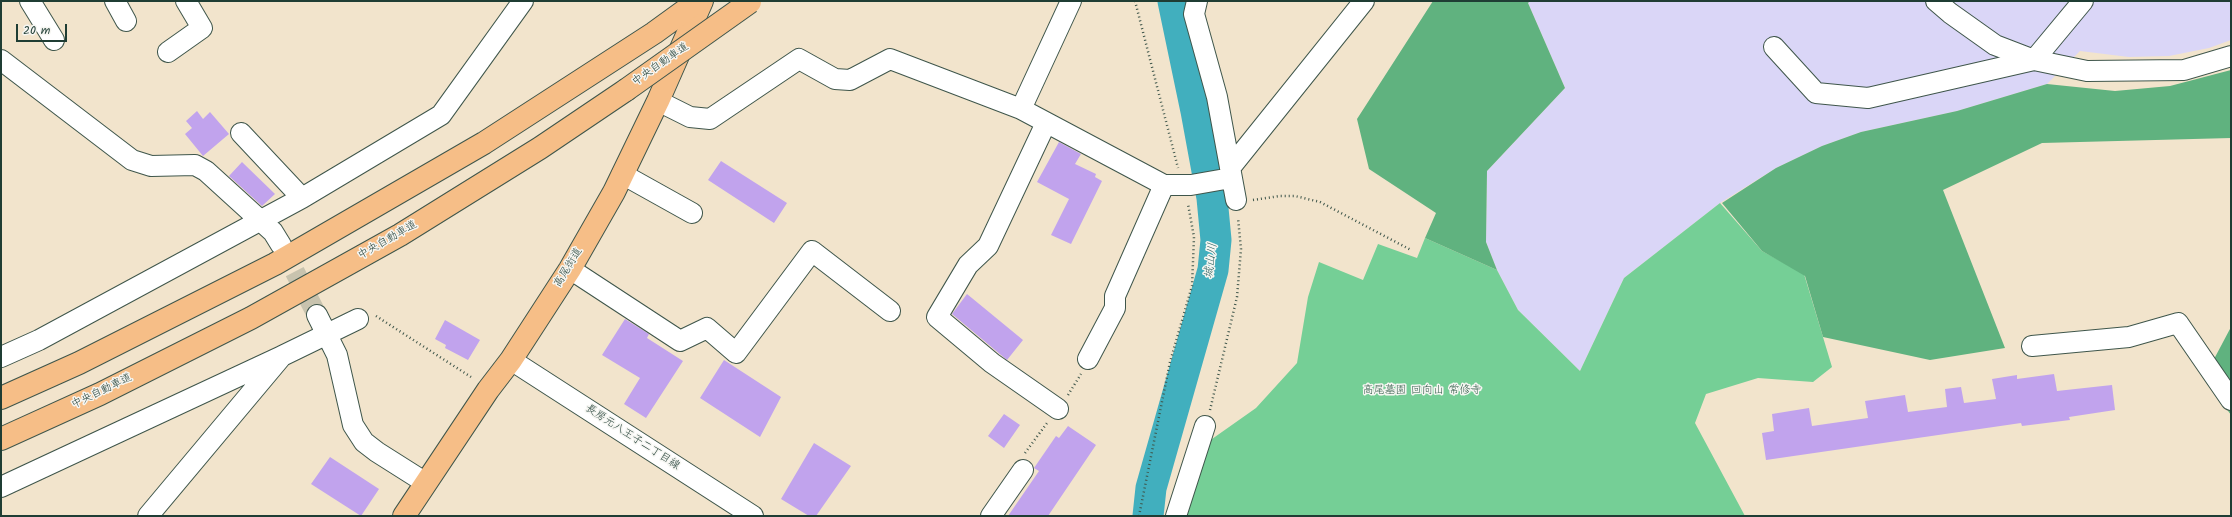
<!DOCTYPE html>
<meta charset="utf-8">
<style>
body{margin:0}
#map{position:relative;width:2232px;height:517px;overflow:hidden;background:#f2e4cc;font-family:Kalam,sans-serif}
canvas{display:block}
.frame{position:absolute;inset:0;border:2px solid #1f3d34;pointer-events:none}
.scale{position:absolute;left:16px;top:24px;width:51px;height:18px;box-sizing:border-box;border:2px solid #1f3d34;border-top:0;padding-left:5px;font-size:12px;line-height:14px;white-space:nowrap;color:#1f3d34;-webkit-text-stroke:3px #f6f6f2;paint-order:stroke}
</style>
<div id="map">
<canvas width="2232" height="517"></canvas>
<div class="frame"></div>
<div class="scale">20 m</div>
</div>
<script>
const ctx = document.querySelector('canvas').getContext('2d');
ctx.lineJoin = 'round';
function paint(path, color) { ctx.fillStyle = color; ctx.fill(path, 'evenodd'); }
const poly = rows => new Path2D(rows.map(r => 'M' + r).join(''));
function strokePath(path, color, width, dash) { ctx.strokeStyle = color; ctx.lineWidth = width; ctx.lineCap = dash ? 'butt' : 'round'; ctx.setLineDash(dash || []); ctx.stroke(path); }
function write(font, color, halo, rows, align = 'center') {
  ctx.font = font + ' Kalam,"Klee One",sans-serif'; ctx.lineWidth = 3; ctx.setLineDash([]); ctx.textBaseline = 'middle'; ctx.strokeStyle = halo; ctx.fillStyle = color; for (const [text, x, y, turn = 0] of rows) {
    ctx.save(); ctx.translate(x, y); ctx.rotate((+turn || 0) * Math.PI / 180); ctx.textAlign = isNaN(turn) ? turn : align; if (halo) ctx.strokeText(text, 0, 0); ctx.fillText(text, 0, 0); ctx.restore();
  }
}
const built = poly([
 [1530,1,2231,1,2231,40,2209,48,2169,56,2129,57,2080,51,2047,84,1957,111,1861,132,1822,146,1776,168,1720,203,1624,278,1580,371,1518,310,1497,270,1486,242,1487,171,1565,88,1528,3]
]);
const green = poly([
 [1720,203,1762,251,1804,274,1832,367,1813,382,1758,378,1706,394,1695,423,1745,516,1179,516,1195,451,1256,408,1297,363,1308,297,1319,262,1363,280,1378,244,1417,258,1425,238,1497,270,1518,310,1580,371,1624,278]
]);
const forest = poly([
 [1433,1,1530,1,1528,3,1565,88,1487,171,1486,242,1497,270,1425,238,1436,213,1369,169,1357,119],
 [2231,70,2231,138,2042,143,1943,190,2005,348,1930,360,1823,337,1805,276,1762,251,1722,203,1776,168,1822,146,1861,132,1957,111,2047,84,2115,91,2170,86],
 [2231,327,2231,415,2204,378]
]);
const river = poly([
 [1148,516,1151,488,1213,270,1216,240,1212,198,1196,111,1173,1]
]);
const building = poly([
 [197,111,203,119,210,112,229,134,203,156,185,134,192,128,186,121],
 [1059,142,1081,154,1075,164,1096,174,1095,177,1102,181,1071,244,1051,235,1069,199,1037,182],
 [721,161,787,203,774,223,708,180],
 [242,162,275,194,262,206,229,176],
 [967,294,1023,340,1007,360,952,314],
 [625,319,649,334,647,338,683,361,646,418,624,404,640,378,602,355],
 [445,320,480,340,468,360,445,348,446,345,435,339],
 [724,360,781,397,760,437,700,398],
 [2054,374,2057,391,2112,385,2115,410,2069,417,2070,420,2022,426,2021,423,1766,460,1762,433,1774,431,1772,414,1809,408,1812,426,1868,418,1865,401,1905,395,1908,412,1947,407,1945,389,1961,387,1964,403,1996,399,1992,379,2017,375,2017,379],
 [1004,414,1020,425,1004,448,988,436],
 [1068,426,1096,445,1048,516,1008,516,1039,471,1034,468,1056,436,1059,438],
 [814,443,851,466,816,516,809,516,781,499],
 [330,457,379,489,361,516,311,484]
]);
const minorTunnel = poly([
 [281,245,317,315]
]);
const path = poly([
 [1135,1,1178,168],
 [1253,200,1280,196,1295,196,1320,202,1411,250],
 [376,316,471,377],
 [1068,395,1081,374],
 [1210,410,1237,297,1241,249,1238,218],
 [1025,453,1047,423],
 [1139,516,1170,362,1192,286,1194,237,1188,204]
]);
const minor = poly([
 [30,1,54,40],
 [115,1,126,21],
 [1197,1,1194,14,1217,97,1236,200],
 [1936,1,1950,13,1995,45,2034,60,2087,71,2184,70,2231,56],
 [1774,47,1816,93,1868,98,2034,60,2083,1],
 [168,52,202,28,186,1],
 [1,60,132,160,151,166,195,165,206,171,273,232,281,245],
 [658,101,690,117,710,119,799,59,835,79,850,80,890,59,1021,109,1164,185,1191,185,1231,178],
 [1021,109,1071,1],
 [1046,123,988,246,968,265,937,317,992,363,1058,409],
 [241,133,302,198],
 [1230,168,1364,1],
 [622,174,692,213],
 [570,269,680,341,707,328,736,353,812,251,890,311],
 [317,315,337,355,353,425,364,442,377,452,426,483],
 [2032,346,2129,337,2178,323,2231,400],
 [1,357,39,340,302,198,441,115,523,1],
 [1088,359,1115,308,1115,296,1164,185],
 [511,360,753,516],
 [1,487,282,356],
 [148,516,282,356,358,319],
 [991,516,1023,470],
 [1176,516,1205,426]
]);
const major = poly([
 [404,516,488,390,511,360,570,269,614,192,658,101,702,1]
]);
const highway = poly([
 [1,398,79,363,275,264,484,143,654,33,698,1],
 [1,439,100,394,251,318,400,235,540,148,626,90]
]);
const highwayBridge = poly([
 [626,90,750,2]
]);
const streetNames = [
 ["中央自動車道",661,65,-35],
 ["中央自動車道",388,241,-30],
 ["高尾街道",569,268,-59],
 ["中央自動車道",102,392,-26],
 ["長房元八王子二丁目線",632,438,33]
];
const parkNames = [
 ["高尾墓園 回向山 常修寺",1422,391]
];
const waterNames = [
 ["城山川",1212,261,-83]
];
paint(built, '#dad6f7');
paint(green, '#75cf96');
paint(forest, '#60b27f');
strokePath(river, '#41afbe', 31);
paint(building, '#c1a3ed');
strokePath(minorTunnel, '#c8c3ae', 20, [20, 10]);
strokePath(minor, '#3f564b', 22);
strokePath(major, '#3f564b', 24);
strokePath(highway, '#3f564b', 24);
strokePath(path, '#3f564b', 2.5, [1, 3]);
strokePath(minor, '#fff', 20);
strokePath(major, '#f6be87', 22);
strokePath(highway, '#f6be87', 22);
strokePath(highwayBridge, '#3f564b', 24, []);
strokePath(highwayBridge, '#f6be87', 22);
write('11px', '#1f3d34', '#f6f6f2', streetNames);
write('11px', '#305a48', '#f6f6f2', parkNames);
write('italic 12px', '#295f5d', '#f6f6f2', waterNames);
</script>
